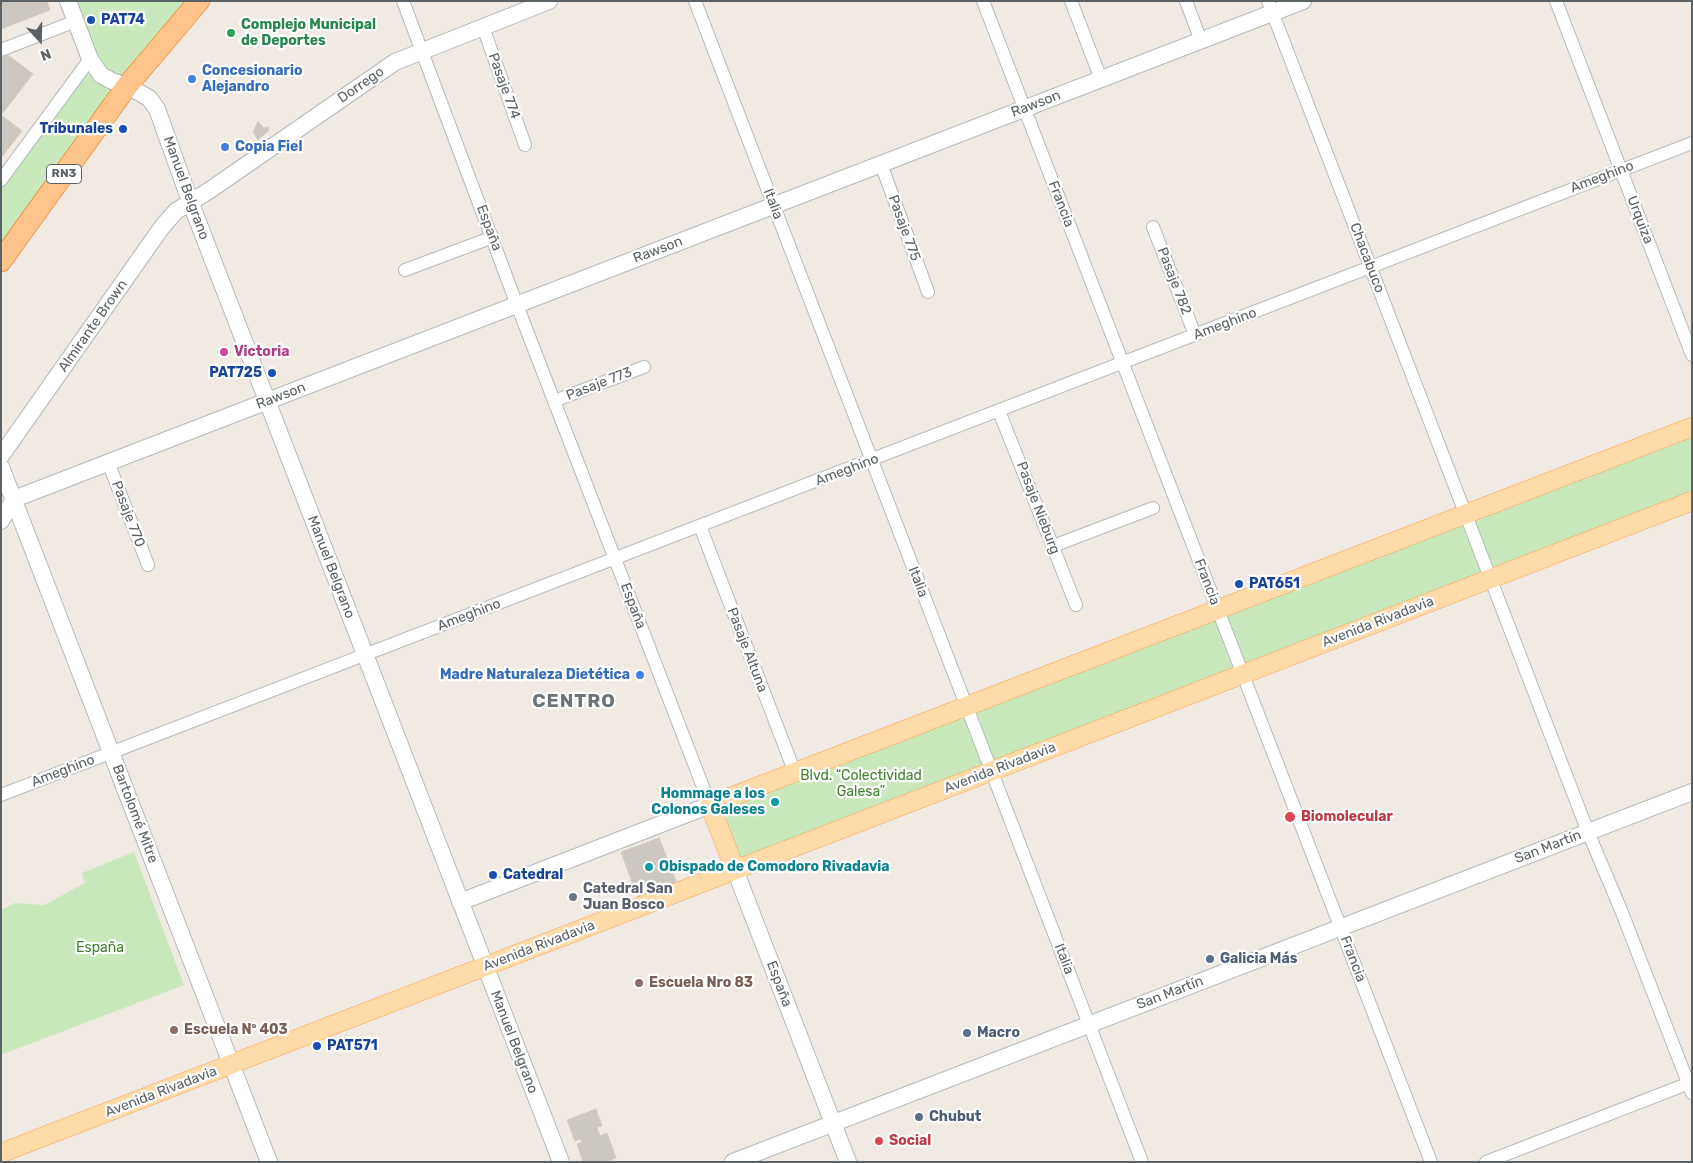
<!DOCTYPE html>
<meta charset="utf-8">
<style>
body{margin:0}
#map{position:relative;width:1693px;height:1163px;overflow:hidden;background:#f0eae3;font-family:Rubik,sans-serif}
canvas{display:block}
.frame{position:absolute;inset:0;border:2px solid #5b6265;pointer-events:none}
.north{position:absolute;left:15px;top:15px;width:50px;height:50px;-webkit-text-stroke:4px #fff;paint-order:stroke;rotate:159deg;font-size:14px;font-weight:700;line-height:20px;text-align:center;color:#5b6265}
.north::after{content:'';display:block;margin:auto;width:18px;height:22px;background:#5b6265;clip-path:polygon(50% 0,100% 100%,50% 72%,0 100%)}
</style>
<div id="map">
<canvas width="1693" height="1163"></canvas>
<div class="frame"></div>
<div class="north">N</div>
</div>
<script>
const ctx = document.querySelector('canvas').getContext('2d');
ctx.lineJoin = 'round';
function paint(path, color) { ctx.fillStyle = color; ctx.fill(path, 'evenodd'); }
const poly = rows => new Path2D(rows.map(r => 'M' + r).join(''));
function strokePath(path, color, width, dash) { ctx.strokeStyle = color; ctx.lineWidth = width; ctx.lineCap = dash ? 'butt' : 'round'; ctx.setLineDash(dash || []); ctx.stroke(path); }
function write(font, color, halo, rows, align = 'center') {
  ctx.font = font + ' Rubik,sans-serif'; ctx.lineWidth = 4.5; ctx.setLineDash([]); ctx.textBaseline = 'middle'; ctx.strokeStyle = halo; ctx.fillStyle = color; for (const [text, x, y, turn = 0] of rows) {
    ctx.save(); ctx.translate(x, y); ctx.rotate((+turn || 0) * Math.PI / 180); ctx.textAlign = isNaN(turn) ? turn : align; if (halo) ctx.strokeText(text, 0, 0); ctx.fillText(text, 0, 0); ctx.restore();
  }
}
const green = poly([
 [68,1,199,1,1,261,1,180,90,59],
 [1692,427,1692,501,735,870,710,805],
 [134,852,184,985,1,1055,1,910,15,903,44,905,85,883,82,873]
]);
const building = poly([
 [1,1,47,1,50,10,1,29,1,1],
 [4,52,33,74,1,115,22,131,1,158,1,56,4,52],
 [258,122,264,128,268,127,269,130,258,140,253,132,258,122],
 [659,838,677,883,638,898,621,852,659,838],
 [596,1109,602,1126,597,1127,600,1136,607,1133,616,1158,605,1162,583,1162,577,1144,582,1142,580,1139,575,1141,567,1120,596,1109]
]);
const street = poly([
 [403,1,517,305,710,805],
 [695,1,1142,1162],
 [983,1,1431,1162],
 [1071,1,1101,79],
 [1186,1,1201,41],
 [1268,1,1588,832,1621,910,1692,1093],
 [1556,1,1692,355],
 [483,27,525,145],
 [1,50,76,21],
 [881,164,928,292],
 [1,180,90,59],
 [1153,227,1195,335],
 [405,270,493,237],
 [554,401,644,367],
 [999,411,1076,605],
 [108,462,148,565],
 [700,526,795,773],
 [1053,546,1153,508],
 [1,795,1692,143],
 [1486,1162,1692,1082]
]);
const secondary = poly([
 [68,1,90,59,101,75,112,81,127,86,149,98,157,109,190,201,561,1162],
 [1,456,162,227,176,211,210,190,395,62,549,1],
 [1,467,269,1162],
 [14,499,1303,1],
 [1,521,14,499],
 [735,870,848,1162],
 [460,902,710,805],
 [733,1162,1692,792]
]);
const primary = poly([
 [735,870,710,805,1692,427],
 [1,1153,1692,501]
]);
const highway = poly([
 [1,261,127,86,199,1]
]);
const markers = [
 [91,20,5,"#1a4fb4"],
 [231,33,5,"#2e9e5b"],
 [192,79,5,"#3f7fe0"],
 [123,129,5,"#1a4fb4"],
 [225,147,5,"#3f7fe0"],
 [224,352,5,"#d1479c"],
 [272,373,5,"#1a4fb4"],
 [1239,584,5,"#1a4fb4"],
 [640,675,5,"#3f7fe0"],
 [775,802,5,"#0f9aa8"],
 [1290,817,6,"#e0444e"],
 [649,867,5,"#0f9aa8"],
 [493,875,5,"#1a4fb4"],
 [573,897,5,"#6b7280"],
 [1210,959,5,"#5c6f8a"],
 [639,983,5,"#8d6e63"],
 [174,1030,5,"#8d6e63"],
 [967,1033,5,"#5c6f8a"],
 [317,1046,5,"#1a4fb4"],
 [919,1117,5,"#5c6f8a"],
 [879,1141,5,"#e0444e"]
];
const shields = [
 [64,174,35]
];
const shieldNames = [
 ["RN3",64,174]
];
const transitNames = [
 ["PAT74",101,20],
 ["Tribunales",113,129,"right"],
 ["PAT725",262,373,"right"],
 ["PAT651",1249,584],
 ["Catedral",503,875],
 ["PAT571",327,1046]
];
const leisureNames = [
 ["Complejo Municipal",241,25],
 ["de Deportes",241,41]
];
const shopNames = [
 ["Concesionario",202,71],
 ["Alejandro",202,87],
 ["Copia Fiel",235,147],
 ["Madre Naturaleza Dietética",630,675,"right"]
];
const streetNames = [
 ["Dorrego",361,85,-35],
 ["Pasaje 774",504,86,70],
 ["Rawson",1036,104,-21],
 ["Ameghino",1602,177,-21],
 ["Manuel Belgrano",186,188,70],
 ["Italia",773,204,69],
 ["Francia",1061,204,69],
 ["Urquiza",1640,220,69],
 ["España",489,228,69],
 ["Pasaje 775",904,228,70],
 ["Rawson",658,250,-21],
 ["Chacabuco",1367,258,69],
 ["Pasaje 782",1174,281,69],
 ["Ameghino",1225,324,-21],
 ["Almirante Brown",93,326,-55],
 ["Pasaje 773",599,384,-21],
 ["Rawson",281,396,-21],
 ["Ameghino",847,470,-21],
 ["Pasaje Nieburg",1038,508,69],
 ["Pasaje 770",128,514,69],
 ["Manuel Belgrano",331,567,69],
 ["Italia",918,582,69],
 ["Francia",1207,582,69],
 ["España",633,606,69],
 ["Ameghino",469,615,-21],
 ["Avenida Rivadavia",1378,622,-21],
 ["Pasaje Altuna",747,650,69],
 ["Avenida Rivadavia",1000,768,-21],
 ["Ameghino",63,771,-21],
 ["Bartolomé Mitre",135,814,69],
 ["San Martín",1548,847,-21],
 ["Avenida Rivadavia",539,946,-21],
 ["Italia",1064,959,69],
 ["Francia",1353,959,69],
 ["España",779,984,69],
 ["San Martín",1170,993,-21],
 ["Manuel Belgrano",514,1042,69],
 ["Avenida Rivadavia",161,1092,-21]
];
const hotelNames = [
 ["Victoria",234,352]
];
const parkNames = [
 ["Blvd. “Colectividad",861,776],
 ["Galesa”",861,792],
 ["España",100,948]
];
const cultureNames = [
 ["Hommage a los",765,794],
 ["Colonos Galeses",765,810],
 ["Obispado de Comodoro Rivadavia",659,867,"left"]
];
const healthNames = [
 ["Biomolecular",1301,817],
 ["Social",889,1141]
];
const worshipNames = [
 ["Catedral San",583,889],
 ["Juan Bosco",583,905]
];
const serviceNames = [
 ["Galicia Más",1220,959],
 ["Macro",977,1033],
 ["Chubut",929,1117]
];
const educationNames = [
 ["Escuela Nro 83",649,983],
 ["Escuela Nº 403",184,1030]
];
const districtNames = [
 ["CENTRO",574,702]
];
paint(green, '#c9e9bd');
paint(building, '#cdc7c2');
strokePath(building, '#d5cac1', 1);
strokePath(street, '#b4b9bc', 14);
strokePath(secondary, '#b2b9bc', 18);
strokePath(primary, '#fea04e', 20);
strokePath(highway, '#f36900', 22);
strokePath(street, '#fff', 12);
strokePath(secondary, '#fff', 16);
strokePath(primary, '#ffdba9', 19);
strokePath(highway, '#ffc48b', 21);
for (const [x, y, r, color] of markers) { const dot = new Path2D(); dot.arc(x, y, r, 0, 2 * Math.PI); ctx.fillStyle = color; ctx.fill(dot); strokePath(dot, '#fff', 2); }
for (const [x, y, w] of shields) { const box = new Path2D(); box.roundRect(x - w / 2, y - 9.5, w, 19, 4); ctx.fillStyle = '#fff'; ctx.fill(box); strokePath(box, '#5b6265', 1); }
write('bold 12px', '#5b6265', null, shieldNames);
write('bold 14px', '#164399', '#fff', transitNames, 'left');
write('bold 14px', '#27864d', '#fff', leisureNames, 'left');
write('bold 14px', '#366cbe', '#fff', shopNames, 'left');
write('14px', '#5b6265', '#fff', streetNames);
write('bold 14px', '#b23c85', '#fff', hotelNames, 'left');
write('14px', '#3e832c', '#fff', parkNames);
write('bold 14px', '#0d838f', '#fff', cultureNames, 'right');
write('bold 14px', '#be3a42', '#fff', healthNames, 'left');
write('bold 14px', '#5b616d', '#fff', worshipNames, 'left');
write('bold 14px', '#4e5e75', '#fff', serviceNames, 'left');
write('bold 14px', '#785e54', '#fff', educationNames, 'left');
ctx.letterSpacing = '1px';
write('bold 19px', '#6c7578', '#fff', districtNames);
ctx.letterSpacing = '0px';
</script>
